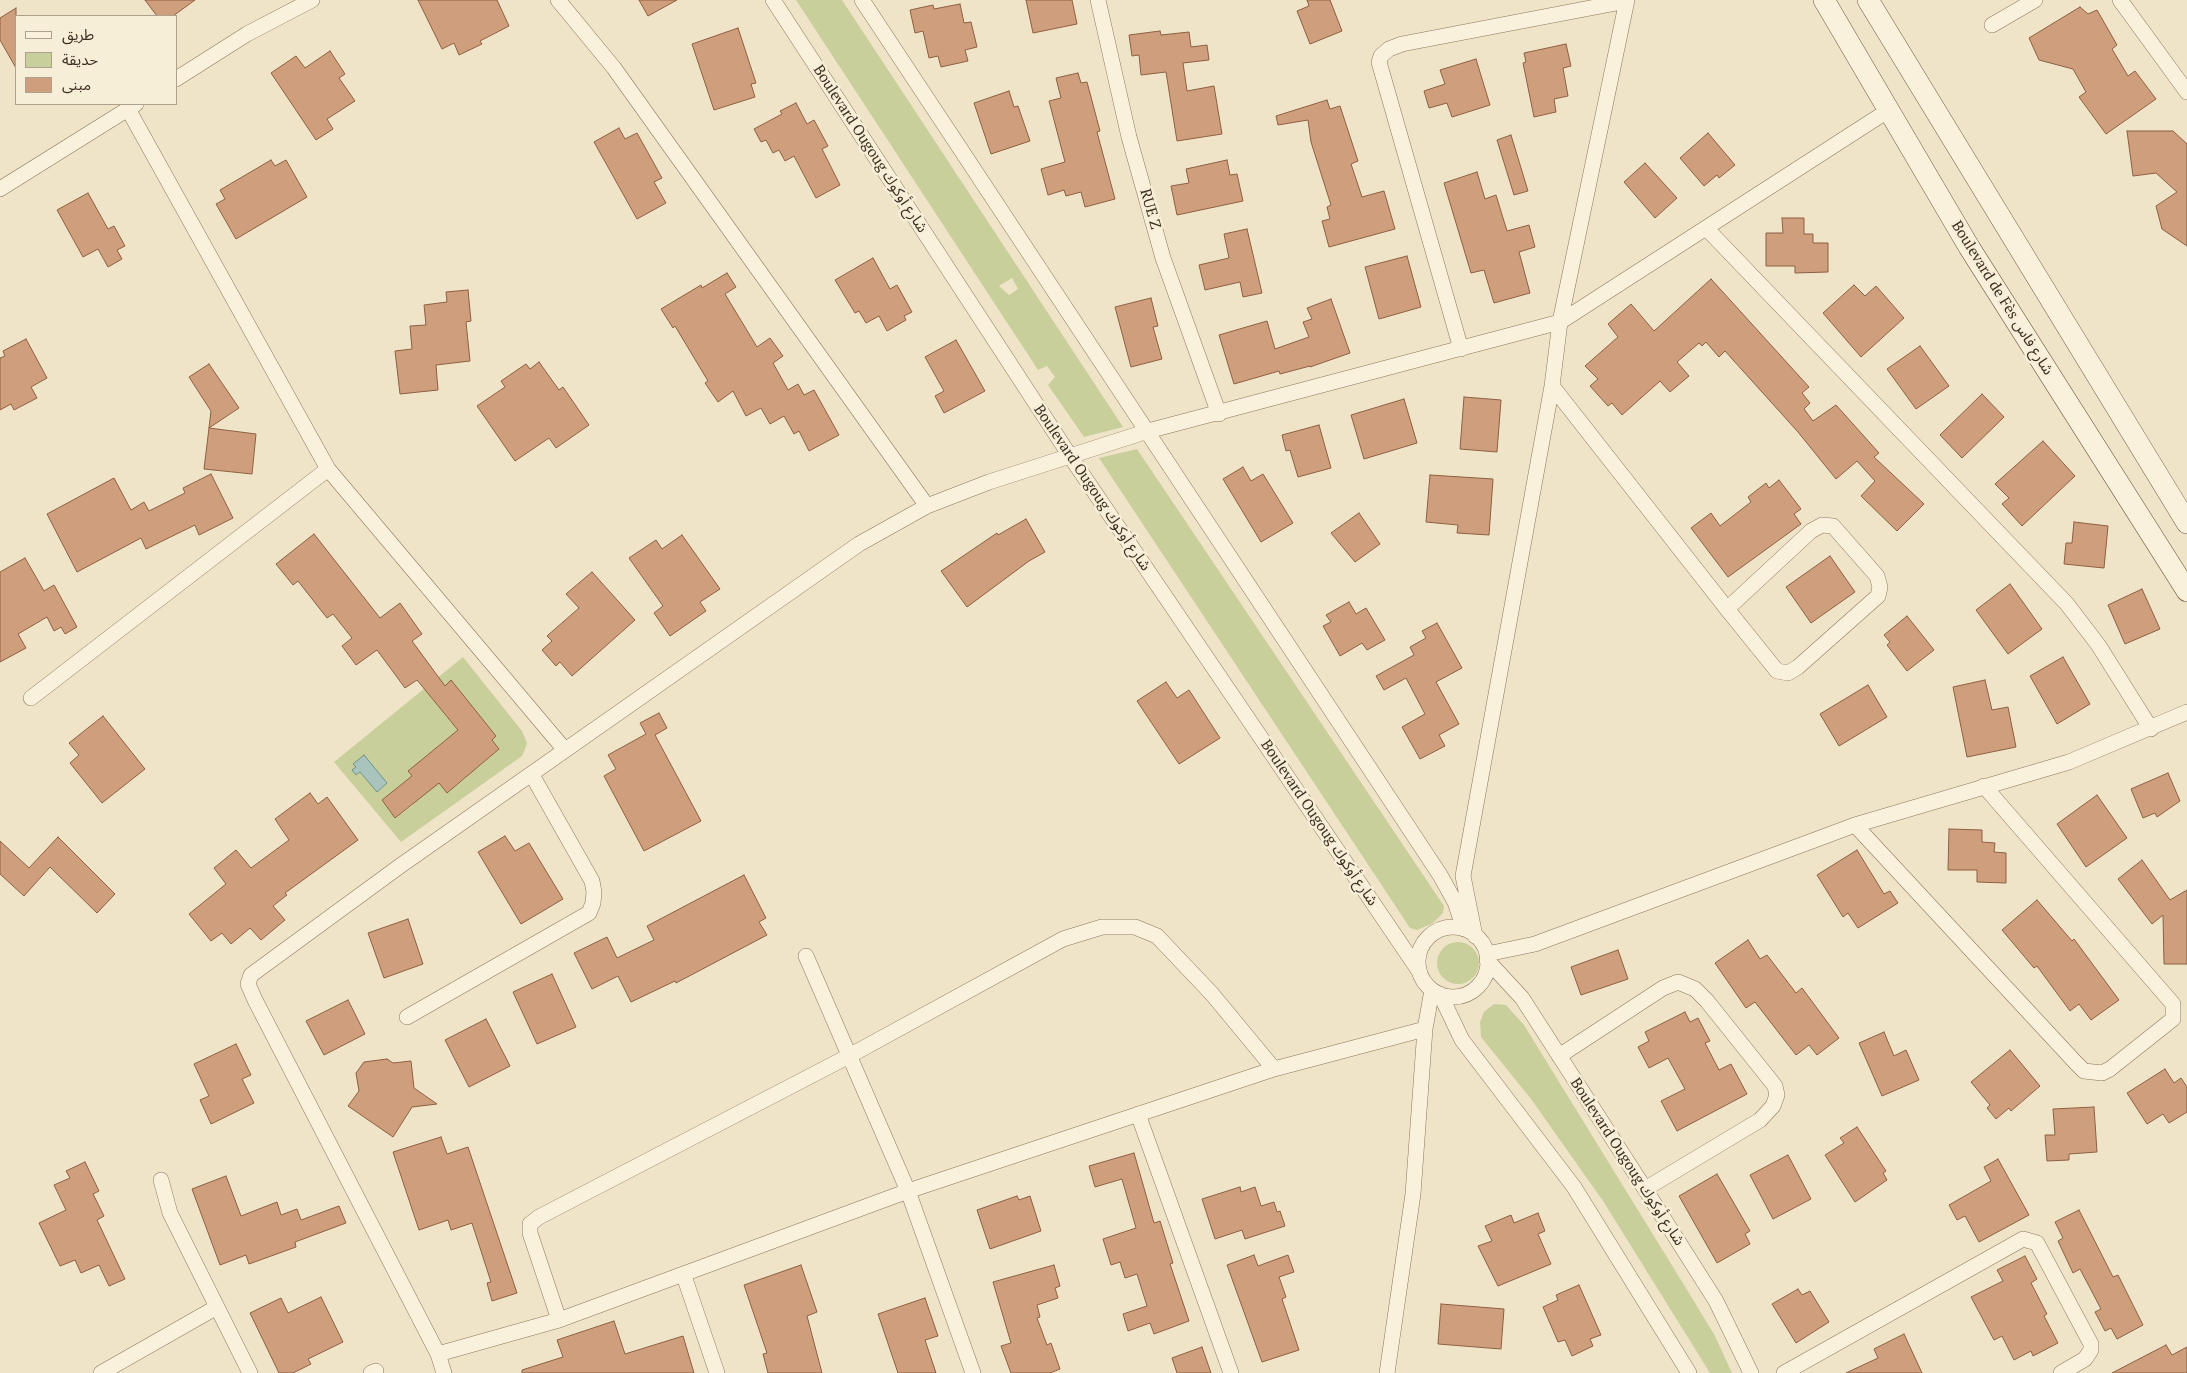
<!DOCTYPE html>
<meta charset="utf-8">
<style>
body{margin:0}
#map{position:relative;width:2187px;height:1373px;overflow:hidden;background:#f0e4c8;font-family:"PT Serif","Noto Sans Arabic",serif}
canvas{display:block}
.legend{position:absolute;left:15px;top:15px;width:162px;height:90px;box-sizing:border-box;background:#f7eed8;border:1px solid #ada18e;margin:0;padding:6px 9px;list-style:none;font-size:15px;color:#3d2e20}
.legend li{display:flex;align-items:center;gap:10px;height:25px}
.legend b{width:25px;border:1px solid #ada18e}
</style>
<div id="map">
<canvas width="2187" height="1373"></canvas>
<ul class="legend">
<li><b style="height:6px;background:#faf1dc"></b>طريق</li>
<li><b style="height:14px;background:#c9cf9b"></b>حديقة</li>
<li><b style="height:14px;background:#cf9f7d"></b>مبنى</li>
</ul>
</div>
<script>
const ctx = document.querySelector('canvas').getContext('2d');
ctx.lineJoin = 'round';
function paint(path, color) { ctx.fillStyle = color; ctx.fill(path, 'evenodd'); }
const poly = rows => new Path2D(rows.map(r => 'M' + r).join(''));
function strokePath(path, color, width, dash) { ctx.strokeStyle = color; ctx.lineWidth = width; ctx.lineCap = dash ? 'butt' : 'round'; ctx.setLineDash(dash || []); ctx.stroke(path); }
function write(font, color, halo, rows, align = 'center') {
  ctx.font = font + ' "PT Serif","Noto Sans Arabic",serif'; ctx.lineWidth = 5; ctx.setLineDash([]); ctx.textBaseline = 'middle'; ctx.strokeStyle = halo; ctx.fillStyle = color; for (const [text, x, y, turn = 0] of rows) {
    ctx.save(); ctx.translate(x, y); ctx.rotate((+turn || 0) * Math.PI / 180); ctx.textAlign = isNaN(turn) ? turn : align; if (halo) ctx.strokeText(text, 0, 0); ctx.fillText(text, 0, 0); ctx.restore();
  }
}
const green = poly([
 [796,0,842,0,1123,427,1084,437,1048,385,1055,377,1047,366,1038,370],
 [1012,278,1018,289,1009,295,999,286],
 [1137,449,1444,906,1443,913,1433,923,1417,930,1410,928,1099,458],
 [463,657,522,731,527,743,525,749,522,756,401,842,334,762],
 [451,681,496,736,492,740,499,749,478,767,460,766,468,776,447,793,439,783,411,802,413,805,395,818,382,800,399,787,415,780,408,771,458,730,431,697],
 [356,767,387,783,377,791,360,772,357,775],
 '1437 963a21 21 0 1 1 42 0a21 21 0 1 1-42 0Z',
 [1494,1004,1506,1005,1524,1025,1689,1293,1715,1336,1732,1373,1710,1373,1603,1201,1531,1099,1481,1037,1480,1022,1484,1012]
]);
const water = poly([
 [364,755,387,783,377,792,360,772,356,775,352,770,356,767,353,764,364,755]
]);
const building = poly([
 [145,0,195,0,173,16,157,16,145,0],
 [418,0,497,0,509,26,480,41,482,44,459,55,454,43,442,49,418,0],
 [639,0,677,0,648,16,639,0],
 [1026,0,1072,0,1077,24,1033,33,1026,0],
 [1307,0,1330,0,1342,31,1310,44,1297,11,1309,6,1307,0],
 [960,4,964,23,971,22,977,47,965,50,968,61,941,67,938,56,929,58,923,31,915,33,910,10,933,5,934,9,960,4],
 [2080,7,2088,14,2097,10,2117,45,2112,49,2128,76,2135,71,2156,99,2106,134,2079,97,2086,92,2073,69,2039,60,2029,38,2080,7],
 [16,8,16,68,0,40,0,18,16,8],
 [738,28,756,83,751,84,755,97,714,110,692,44,738,28],
 [1160,31,1161,35,1189,32,1191,47,1207,45,1209,60,1183,63,1187,91,1214,86,1222,134,1177,141,1166,72,1141,75,1139,55,1132,56,1129,35,1160,31],
 [1566,44,1571,66,1563,68,1568,96,1554,99,1556,112,1534,117,1523,63,1526,62,1524,53,1566,44],
 [330,51,345,74,339,78,355,101,327,119,333,129,316,140,271,73,296,56,305,68,330,51],
 [1476,59,1490,105,1452,117,1447,103,1429,108,1424,91,1445,84,1440,70,1476,59],
 [1078,73,1081,83,1087,82,1100,131,1097,132,1115,199,1085,207,1081,192,1066,196,1064,190,1048,195,1041,169,1065,162,1049,101,1061,98,1056,78,1078,73],
 [1009,91,1014,107,1018,106,1030,141,991,154,974,103,1009,91],
 [1327,100,1330,109,1340,106,1358,161,1351,164,1362,197,1384,191,1395,229,1329,247,1322,221,1330,219,1327,207,1331,205,1311,142,1308,120,1278,125,1276,116,1327,100],
 [796,103,807,124,814,120,828,146,822,149,840,185,816,198,794,156,785,161,779,150,773,153,766,140,761,142,754,129,782,114,780,111,796,103],
 [619,128,625,139,637,133,662,178,654,182,666,203,637,219,594,142,619,128],
 [2127,131,2173,131,2187,144,2187,246,2162,229,2156,206,2177,192,2156,173,2133,176,2127,131],
 [1708,133,1735,165,1719,178,1717,175,1704,186,1680,158,1708,133],
 [1511,135,1528,191,1514,195,1497,140,1511,135],
 [271,160,275,166,286,160,307,197,236,239,216,204,225,199,220,190,271,160],
 [1227,160,1230,175,1237,174,1243,201,1177,215,1171,186,1189,183,1186,169,1227,160],
 [1645,163,1677,198,1655,218,1624,182,1645,163],
 [1477,172,1485,199,1496,195,1507,231,1529,225,1535,247,1519,252,1530,293,1494,303,1484,270,1471,273,1444,183,1477,172],
 [88,193,108,229,114,226,125,246,117,250,122,259,108,267,98,249,83,257,57,210,88,193],
 [1782,218,1804,218,1804,234,1813,234,1813,243,1828,243,1828,272,1795,273,1795,266,1766,266,1766,233,1783,233,1782,218],
 [1247,229,1262,293,1243,297,1240,282,1205,290,1199,265,1229,258,1224,234,1247,229],
 [1407,256,1421,307,1379,319,1365,267,1407,256],
 [873,258,890,289,897,285,912,312,904,316,906,320,887,331,879,316,866,323,859,311,855,313,835,280,873,258],
 [727,273,736,287,725,294,757,347,770,338,783,356,773,363,788,390,798,384,804,395,814,390,839,435,809,451,799,431,794,434,784,416,770,424,761,408,746,416,733,391,718,402,705,383,708,381,675,326,673,328,661,309,701,285,702,288,727,273],
 [1711,279,1809,387,1802,393,1810,403,1804,409,1813,421,1836,405,1879,453,1874,457,1924,504,1897,531,1861,496,1875,481,1857,461,1836,479,1798,432,1725,351,1719,357,1706,342,1702,346,1699,343,1677,362,1689,376,1670,392,1660,381,1622,415,1612,403,1608,406,1590,386,1598,379,1585,366,1618,337,1608,324,1631,304,1654,331,1711,279],
 [1854,285,1865,296,1876,286,1904,318,1861,357,1823,313,1854,285],
 [468,290,471,321,466,322,470,361,436,365,438,390,400,394,395,351,412,349,410,326,426,325,424,305,447,302,446,292,468,290],
 [1151,298,1158,326,1153,327,1162,359,1131,367,1115,307,1151,298],
 [1331,299,1350,353,1310,367,1310,366,1280,374,1279,371,1234,384,1219,335,1267,321,1275,349,1309,337,1303,322,1312,319,1307,308,1331,299],
 [26,339,47,378,31,387,37,398,14,410,11,404,0,410,0,358,5,356,3,351,26,339],
 [956,340,985,391,944,413,935,396,944,391,925,357,956,340],
 [1920,346,1949,386,1916,409,1887,369,1920,346],
 [539,362,559,390,563,387,589,425,556,448,549,438,515,461,477,406,505,387,501,381,526,364,530,369,539,362],
 [209,364,239,408,209,428,211,411,189,377,209,364],
 [1982,394,2004,417,1962,458,1940,435,1982,394],
 [1464,397,1501,400,1497,452,1460,449,1464,397],
 [1404,399,1417,443,1364,459,1351,415,1404,399],
 [1319,425,1331,468,1298,477,1290,450,1286,451,1282,435,1319,425],
 [209,428,256,434,252,474,204,469,209,428],
 [2043,441,2075,476,2022,526,2002,504,2009,498,1995,484,2043,441],
 [1243,467,1251,481,1263,474,1293,523,1261,542,1223,479,1243,467],
 [211,474,233,518,199,535,195,525,146,549,141,538,77,572,47,514,114,478,131,510,144,502,149,511,185,493,183,488,211,474],
 [1430,475,1493,479,1489,535,1457,533,1458,525,1426,522,1430,475],
 [1779,480,1801,509,1794,514,1801,524,1728,577,1691,528,1711,513,1720,526,1751,502,1748,497,1766,483,1769,488,1779,480],
 [1359,513,1380,544,1355,562,1331,533,1359,513],
 [1026,519,1045,552,1029,561,967,607,941,571,997,533,998,535,1026,519],
 [2074,522,2108,526,2104,568,2064,564,2066,543,2072,543,2074,522],
 [314,534,380,618,400,603,422,634,412,641,445,686,451,680,496,736,492,740,499,749,447,793,439,783,395,818,382,800,412,776,408,771,458,730,417,680,405,688,377,650,356,665,342,646,352,638,333,614,327,618,298,581,293,585,276,564,314,534],
 [682,535,720,589,700,602,706,611,670,636,654,613,663,606,629,558,656,540,662,549,682,535],
 [1830,556,1855,592,1811,623,1786,587,1830,556],
 [25,558,44,591,54,585,77,627,65,634,61,627,54,631,47,617,18,634,26,648,0,662,0,572,25,558],
 [592,572,635,620,572,676,560,662,556,666,542,650,552,641,547,636,579,608,566,594,592,572],
 [2010,584,2042,629,2008,654,1976,610,2010,584],
 [2142,589,2160,629,2125,644,2108,605,2142,589],
 [1349,602,1356,614,1366,608,1385,640,1367,650,1362,643,1340,656,1323,626,1331,622,1326,615,1349,602],
 [1907,616,1934,650,1907,671,1887,645,1890,642,1884,635,1907,616],
 [1437,623,1462,668,1436,682,1459,724,1439,735,1445,746,1420,759,1402,727,1425,714,1406,678,1384,690,1376,676,1414,655,1410,647,1426,638,1422,631,1437,623],
 [2063,657,2090,704,2057,724,2030,676,2063,657],
 [1985,680,1992,710,2008,707,2016,747,1967,757,1953,687,1985,680],
 [1166,682,1177,698,1189,690,1220,738,1179,764,1137,701,1166,682],
 [1868,685,1887,717,1839,746,1820,714,1868,685],
 [659,713,667,728,655,735,701,821,644,851,604,776,616,769,608,755,646,734,640,723,659,713],
 [103,716,145,769,102,803,70,763,79,755,69,743,103,716],
 [2168,773,2180,801,2157,817,2155,813,2143,818,2131,789,2168,773],
 [310,793,318,804,327,797,358,840,285,893,287,895,273,906,285,920,261,940,250,928,231,944,222,933,211,941,189,914,226,884,214,868,236,850,251,868,289,840,275,819,310,793],
 [2097,795,2127,838,2086,867,2057,824,2097,795],
 [1949,829,1982,830,1982,842,1995,843,1994,852,2006,853,2006,883,1977,882,1977,870,1948,870,1949,829],
 [505,836,515,851,529,843,563,899,521,924,478,852,505,836],
 [58,837,115,894,97,913,50,867,24,896,0,874,0,841,29,868,58,837],
 [1857,850,1884,894,1890,891,1898,903,1858,928,1848,913,1843,917,1817,875,1857,850],
 [2142,860,2170,900,2187,890,2187,964,2164,964,2163,915,2152,924,2118,879,2142,860],
 [744,875,766,918,759,922,767,935,676,983,675,981,631,1002,618,976,592,989,574,953,607,937,617,958,654,940,647,926,744,875],
 [2037,900,2072,941,2074,939,2119,1000,2091,1020,2079,1004,2070,1011,2037,966,2034,968,2002,930,2037,900],
 [408,919,423,964,384,978,368,933,408,919],
 [1748,940,1760,959,1767,955,1796,993,1802,988,1839,1038,1817,1055,1809,1045,1796,1055,1755,1002,1746,1008,1715,963,1748,940],
 [1618,950,1628,979,1581,995,1571,967,1618,950],
 [552,974,576,1027,537,1044,513,992,552,974],
 [348,1000,365,1034,324,1055,306,1021,348,1000],
 [1685,1012,1690,1022,1698,1018,1710,1041,1705,1043,1719,1070,1731,1064,1747,1094,1677,1131,1661,1101,1685,1089,1668,1058,1649,1068,1638,1047,1649,1041,1645,1032,1685,1012],
 [486,1019,510,1066,469,1087,445,1040,486,1019],
 [1884,1032,1894,1056,1906,1050,1919,1080,1882,1096,1859,1043,1884,1032],
 [236,1044,251,1075,242,1079,254,1103,211,1124,200,1100,209,1096,194,1064,236,1044],
 [2010,1050,2040,1086,2011,1111,2009,1108,1996,1119,1987,1108,1990,1105,1971,1082,2010,1050],
 [387,1059,393,1063,411,1061,414,1088,437,1104,412,1107,393,1137,348,1106,359,1091,356,1073,364,1062,387,1059],
 [2165,1069,2174,1083,2181,1078,2187,1087,2187,1112,2169,1123,2163,1114,2147,1124,2127,1093,2165,1069],
 [2094,1107,2097,1152,2069,1154,2069,1160,2047,1161,2045,1135,2055,1135,2053,1109,2094,1107],
 [1857,1127,1886,1171,1883,1173,1887,1180,1855,1202,1825,1155,1844,1143,1840,1138,1857,1127],
 [441,1137,447,1154,468,1147,517,1293,492,1301,487,1283,491,1282,472,1223,451,1230,448,1220,419,1230,393,1152,441,1137],
 [1134,1153,1154,1223,1160,1221,1173,1263,1170,1264,1189,1321,1154,1334,1150,1323,1128,1331,1123,1314,1147,1306,1137,1274,1125,1278,1120,1262,1111,1265,1103,1239,1136,1228,1122,1179,1095,1187,1089,1166,1134,1153],
 [1788,1155,1811,1199,1773,1219,1750,1175,1788,1155],
 [1998,1159,2029,1215,1979,1242,1965,1216,1957,1220,1949,1205,1991,1181,1984,1167,1998,1159],
 [85,1162,99,1191,93,1194,104,1216,97,1220,125,1279,109,1286,99,1265,81,1273,75,1260,60,1266,39,1223,66,1210,54,1185,70,1178,66,1171,85,1162],
 [1717,1174,1750,1231,1745,1234,1750,1244,1717,1263,1679,1196,1717,1174],
 [226,1176,241,1216,277,1202,281,1215,297,1209,301,1220,339,1206,346,1223,295,1242,296,1247,249,1264,246,1255,220,1265,192,1189,226,1176],
 [1240,1187,1241,1192,1255,1187,1261,1206,1274,1202,1277,1212,1280,1211,1285,1226,1245,1239,1242,1230,1215,1239,1202,1199,1240,1187],
 [1017,1196,1019,1200,1030,1196,1041,1231,990,1249,977,1210,1017,1196],
 [2079,1210,2113,1277,2118,1275,2143,1325,2117,1339,2111,1328,2105,1331,2095,1312,2101,1309,2080,1269,2073,1273,2058,1241,2063,1238,2055,1222,2079,1210],
 [1538,1213,1545,1231,1538,1234,1551,1264,1498,1286,1478,1246,1492,1241,1485,1226,1511,1215,1514,1223,1538,1213],
 [1254,1255,1258,1266,1288,1255,1294,1272,1279,1277,1286,1297,1282,1299,1299,1350,1262,1362,1227,1265,1254,1255],
 [2025,1256,2037,1279,2031,1283,2047,1314,2044,1316,2058,1343,2033,1356,2031,1351,2014,1360,2002,1336,1994,1340,1971,1297,2003,1281,1997,1270,2025,1256],
 [801,1265,817,1312,807,1316,822,1373,768,1373,763,1354,767,1353,744,1285,801,1265],
 [1054,1265,1060,1286,1055,1288,1058,1298,1037,1305,1040,1317,1037,1318,1047,1345,1051,1343,1060,1369,1050,1373,1011,1373,1001,1346,1011,1343,993,1282,1054,1265],
 [1579,1285,1601,1335,1590,1339,1593,1346,1572,1356,1565,1340,1558,1342,1543,1307,1558,1300,1556,1295,1579,1285],
 [1798,1289,1802,1295,1810,1291,1829,1322,1796,1343,1772,1304,1798,1289],
 [321,1297,343,1342,308,1359,311,1364,293,1373,279,1373,250,1313,281,1298,288,1313,321,1297],
 [925,1298,938,1336,925,1340,936,1373,898,1373,878,1314,925,1298],
 [1441,1304,1504,1309,1501,1349,1438,1344,1441,1304],
 [614,1321,625,1354,683,1336,694,1373,522,1373,522,1370,563,1357,557,1340,614,1321],
 [1904,1334,1922,1373,1846,1373,1878,1358,1874,1349,1904,1334],
 [2166,1345,2172,1355,2187,1347,2187,1373,2112,1373,2166,1345],
 [1202,1347,1211,1373,1177,1373,1172,1358,1202,1347]
]);
const street = poly([
 [558,0,614,68,927,506],
 [773,0,1070,456,1419,971],
 [862,0,1440,875,1455,902,1464,929],
 [1098,0,1129,137,1163,258,1219,414],
 [2120,0,2187,92],
 [1992,25,2035,0],
 [176,79,247,34,312,0],
 [128,109,328,469,565,750],
 [0,189,136,104],
 [1707,229,2067,604,2099,646,2151,729],
 [1461,349,1379,62,1381,56,1389,49,1402,44,1627,1],
 [1552,386,1727,609,1777,671,1788,673,1798,667,1878,596,1880,587,1877,576,1833,526,1822,525,1811,531,1727,609],
 [31,698,328,469],
 [1855,825,2076,1063,2084,1071,2102,1073,2110,1069,2173,1019,2173,1004,1984,786],
 '1418 962a35 35 0 1 1 70 0a35 35 0 1 1-70 0Z',
 [1475,936,1463,876,1552,386,1560,322,1627,0],
 [1487,954,1535,944,1855,825,2069,762,2187,712],
 [806,956,908,1191,973,1373],
 [1487,960,1522,998,1645,1189,1716,1301,1751,1373],
 [1440,994,1462,1040,1574,1187,1689,1373],
 [407,1017,589,913,593,903,594,892,592,881,532,775],
 [1559,1056,1663,988,1678,982,1695,989,1707,1001,1775,1086,1777,1095,1773,1106,1760,1120,1645,1189],
 [1138,1114,1231,1373],
 [684,1276,717,1373],
 [217,1307,250,1373],
 [559,1320,530,1233,530,1224,539,1217,849,1056,1063,939,1102,927,1135,927,1157,936,1212,994,1274,1069],
 [438,1354,559,1320,908,1191,1274,1069,1425,1029],
 [101,1373,217,1307,170,1213,161,1180],
 [371,1373,376,1371],
 [444,1373,438,1354,255,1000,248,984,251,975,400,866,859,544,927,506,989,482,1148,431,1560,322,1889,110],
 [1387,1373,1413,1194,1425,1029,1432,990],
 [1784,1373,2023,1239,2037,1243,2091,1344,2091,1350,2085,1359,2061,1373]
]);
const secondary = poly([
 [1824,0,1969,247,2187,591],
 [1868,0,2187,523]
]);
const streetNames = [
 ["Boulevard Ougoug شارع أوكوك",870,149,57],
 ["RUE Z",1150,209,74],
 ["Boulevard de Fès شارع فاس",2002,298,58],
 ["Boulevard Ougoug شارع أوكوك",1092,488,56],
 ["Boulevard Ougoug شارع أوكوك",1319,823,56],
 ["Boulevard Ougoug شارع أوكوك",1627,1162,57]
];
paint(green, '#c9cf9b');
paint(water, '#a9c4bc');
strokePath(water, '#6f938a', 1);
paint(building, '#cf9f7d');
strokePath(building, '#8d5f41', 1);
strokePath(street, '#8d765c', 16);
strokePath(secondary, '#6f573f', 22);
strokePath(street, '#faf1dc', 15);
strokePath(secondary, '#faf1dc', 21);
write('15px', '#3d2e20', '#f7eed8', streetNames);
</script>
